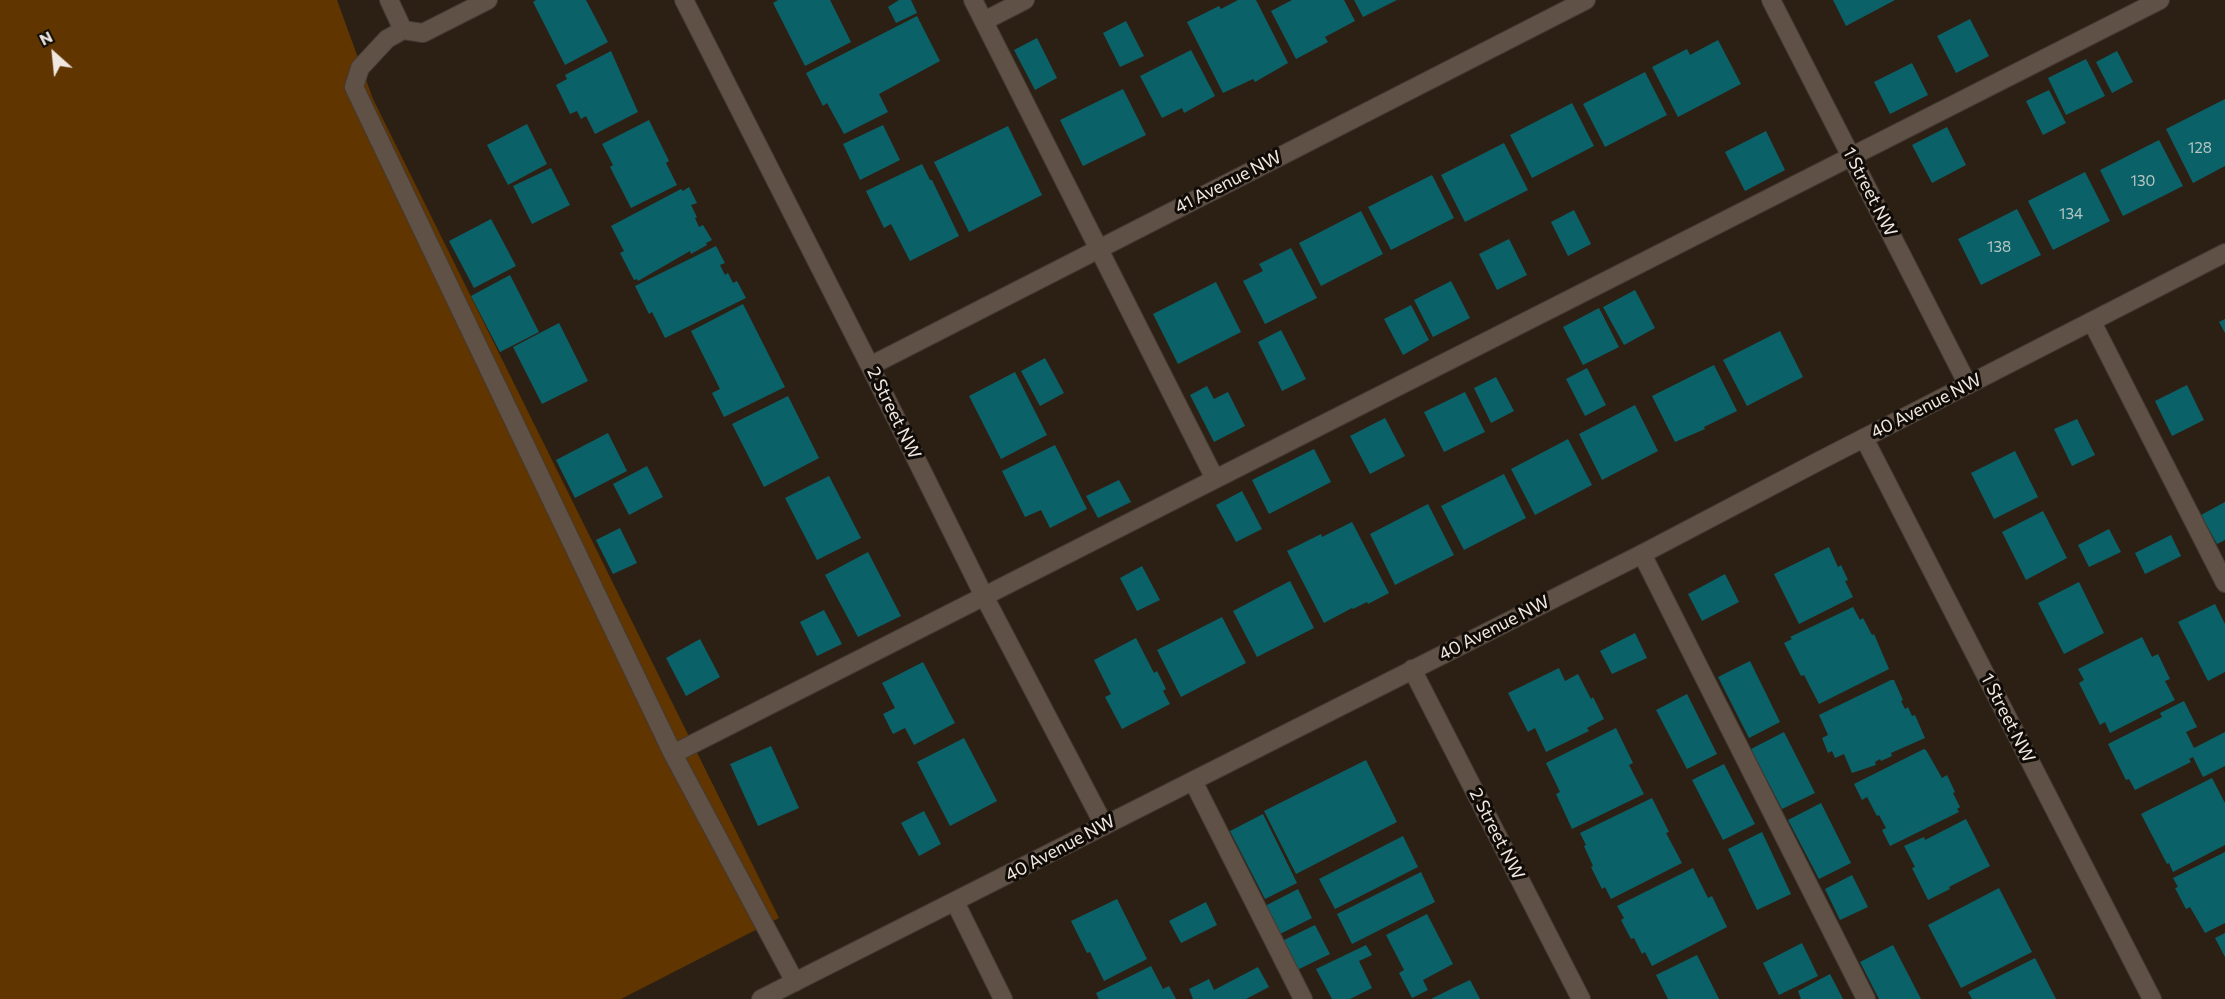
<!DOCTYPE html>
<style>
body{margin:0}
#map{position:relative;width:2225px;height:999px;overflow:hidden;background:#2c2015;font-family:Commissioner,sans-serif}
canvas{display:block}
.north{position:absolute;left:24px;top:24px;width:60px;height:60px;-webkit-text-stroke:4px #100b06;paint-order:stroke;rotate:333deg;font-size:16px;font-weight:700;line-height:24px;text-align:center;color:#efe7e0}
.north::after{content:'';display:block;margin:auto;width:21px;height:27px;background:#efe7e0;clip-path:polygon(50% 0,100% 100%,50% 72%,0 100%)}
</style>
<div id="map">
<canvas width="2225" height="999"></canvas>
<div class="north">N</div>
</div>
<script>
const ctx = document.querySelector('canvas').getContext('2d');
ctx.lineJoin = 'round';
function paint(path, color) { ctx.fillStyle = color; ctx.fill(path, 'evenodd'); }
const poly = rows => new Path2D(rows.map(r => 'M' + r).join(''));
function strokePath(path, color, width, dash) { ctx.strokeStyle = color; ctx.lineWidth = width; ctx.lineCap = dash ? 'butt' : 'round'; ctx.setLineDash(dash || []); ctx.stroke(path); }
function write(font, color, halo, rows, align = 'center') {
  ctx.font = font + ' Commissioner,sans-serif'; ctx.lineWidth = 6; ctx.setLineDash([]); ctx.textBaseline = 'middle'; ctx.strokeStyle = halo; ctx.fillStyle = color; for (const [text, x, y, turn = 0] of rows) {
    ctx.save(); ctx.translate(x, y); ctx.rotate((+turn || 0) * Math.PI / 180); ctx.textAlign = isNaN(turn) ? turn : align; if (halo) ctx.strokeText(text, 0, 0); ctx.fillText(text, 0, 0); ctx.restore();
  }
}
const green = poly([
 [0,0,337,0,373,99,779,918,621,999,0,999]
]);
const building = poly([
 [536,0,586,0,608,42,565,65,533,2],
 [778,0,830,0,851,42,805,66,773,3],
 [899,0,911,0,917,13,896,23,888,7],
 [1238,0,1256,0,1288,63,1255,82,1253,79,1223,93,1187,22,1219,6,1221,9],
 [1292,0,1344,0,1355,21,1325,37,1328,42,1296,59,1271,11],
 [1354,0,1397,0,1363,17],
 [1833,0,1895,0,1846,26],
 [917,16,940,61,879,94,888,112,844,134,827,103,823,106,806,73],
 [1970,19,1989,56,1956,73,1937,36],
 [1126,21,1144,56,1120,67,1103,33],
 [1037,38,1057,78,1035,90,1014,50],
 [1718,40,1741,84,1678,117,1652,67,1687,49,1690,55],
 [1191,50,1215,96,1184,113,1182,108,1162,118,1140,76],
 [611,51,638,112,595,134,586,116,581,119,577,111,570,114,556,85,567,79,565,75],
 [2117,51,2133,82,2112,93,2096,62],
 [2086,59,2105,96,2066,115,2048,78],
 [1912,63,1928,95,1890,114,1874,82],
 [1645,72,1667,115,1605,147,1583,104],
 [1123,89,1146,135,1083,166,1060,120],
 [2049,90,2066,123,2043,135,2026,101],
 [2225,99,2225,166,2193,183,2166,129],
 [1572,103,1594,146,1532,178,1510,135],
 [649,120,669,161,666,163,677,185,631,208,610,167,613,165,602,144],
 [527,124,547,164,508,185,487,145],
 [883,125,900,160,860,180,843,144],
 [1008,126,1042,195,969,232,934,162],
 [1947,127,1966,165,1932,183,1912,145],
 [1766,131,1785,170,1745,191,1725,152],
 [2159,140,2183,186,2123,216,2100,170],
 [1504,143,1528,190,1465,222,1441,175],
 [922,164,930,180,932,180,959,236,910,261,891,224,884,228,866,191],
 [551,168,570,205,532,224,513,186],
 [2085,172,2110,221,2053,250,2028,201],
 [1432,175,1454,218,1391,250,1368,207],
 [689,187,697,203,691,205,697,217,695,218,699,227,703,225,712,240,706,243,707,245,691,254,690,251,638,281,637,279,634,280,620,253,624,251,611,226,681,189,683,191],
 [2017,209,2041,255,1981,285,1958,239],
 [1574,210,1591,244,1568,256,1551,222],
 [1361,211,1383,254,1321,286,1299,243],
 [491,219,516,266,474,288,449,241],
 [1509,239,1527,275,1497,290,1479,254],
 [716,246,725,263,720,265,725,275,728,273,733,283,737,281,746,298,665,338,652,312,649,314,635,286],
 [1291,248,1317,298,1265,324,1243,281,1263,271,1259,264],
 [510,275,539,332,500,352,471,296],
 [1451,281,1470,318,1433,337,1414,300],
 [1216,282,1241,332,1178,364,1153,314],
 [1635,290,1655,328,1624,345,1603,307],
 [743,304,785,387,724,417,712,393,720,389,691,331],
 [1411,305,1429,340,1403,355,1384,319],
 [1599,308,1619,347,1583,365,1563,327],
 [2225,319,2225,333,2219,322],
 [559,323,588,381,542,404,513,347],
 [1281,330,1306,379,1282,391,1258,342],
 [1780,331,1803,377,1747,406,1723,360],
 [1045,358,1064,393,1040,406,1021,371],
 [1714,365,1737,411,1704,427,1705,429,1675,442,1652,396],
 [1587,368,1606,405,1585,416,1566,379],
 [1015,372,1047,435,1001,459,969,396],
 [1496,377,1514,411,1491,423,1474,388],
 [2187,385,2204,420,2172,436,2155,401],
 [1207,386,1214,399,1228,392,1245,426,1214,442,1190,395],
 [1465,392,1485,432,1444,452,1424,412],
 [788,396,819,458,764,487,732,424],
 [1635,405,1658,451,1602,480,1579,434],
 [1385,418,1405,456,1370,474,1350,436],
 [2077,419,2095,455,2072,466,2054,429],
 [608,433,627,471,575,498,556,460],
 [1568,439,1592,485,1535,515,1511,469],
 [1055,445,1087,509,1050,528,1041,510,1025,517,1002,471],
 [1314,449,1331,482,1269,514,1252,480],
 [2015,451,2038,497,1994,519,1971,473],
 [647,466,663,497,629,515,613,484],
 [1504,474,1526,518,1464,550,1441,506],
 [829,476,861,538,817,560,785,498],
 [1119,480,1131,502,1098,518,1086,496],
 [1242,491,1262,529,1236,542,1216,505],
 [2225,502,2225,540,2217,544,2201,515],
 [1428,504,1454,555,1395,585,1370,534],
 [2043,511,2067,558,2026,580,2002,532],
 [1352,522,1389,593,1368,604,1367,602,1353,609,1352,608,1324,623,1287,551,1321,534,1322,537],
 [620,528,637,563,613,574,596,540],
 [2109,529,2121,552,2089,567,2078,545],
 [2171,535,2181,556,2145,574,2135,553],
 [1829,547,1838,567,1841,565,1848,580,1845,581,1853,597,1799,624,1774,574],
 [868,552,901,616,858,637,825,575],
 [1142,566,1160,600,1137,611,1120,578],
 [1725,574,1739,602,1702,621,1688,594],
 [1290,581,1314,628,1257,657,1233,611],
 [2079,582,2104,633,2064,654,2038,603],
 [2215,604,2225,624,2225,672,2208,681,2178,622],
 [1853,607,1860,620,1863,618,1872,635,1874,634,1889,669,1819,704,1804,675,1801,676,1784,643,1792,639,1790,637],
 [824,610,842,644,817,656,800,622],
 [1222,617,1246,663,1181,697,1157,650],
 [1635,633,1647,658,1612,674,1600,651],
 [2142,637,2152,657,2158,654,2170,679,2165,681,2175,700,2110,733,2105,722,2100,725,2079,683,2084,680,2078,669],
 [1136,638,1154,673,1157,671,1166,689,1163,691,1170,704,1122,729,1105,697,1111,694,1094,660],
 [700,639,720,677,686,696,666,658],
 [1750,661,1780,722,1749,738,1718,677],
 [923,662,955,723,914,745,905,728,893,734,883,714,895,708,882,683],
 [1559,668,1565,681,1578,674,1591,699,1593,697,1604,719,1587,728,1589,731,1546,752,1535,728,1528,732,1508,693],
 [1891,680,1894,680,1903,700,1901,701,1905,709,1908,707,1912,716,1915,715,1925,738,1891,753,1892,756,1881,761,1880,759,1875,762,1876,765,1852,773,1844,754,1835,758,1832,751,1828,753,1822,738,1828,735,1819,715],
 [1687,694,1717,754,1687,769,1656,710],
 [2184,701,2197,727,2186,732,2194,748,2225,732,2225,766,2203,777,2193,757,2189,759,2191,762,2135,790,2129,779,2126,780,2108,744,2162,717,2160,713],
 [1616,728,1633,763,1629,765,1644,794,1572,829,1556,794,1560,792,1546,763],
 [1784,732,1815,793,1782,809,1751,749],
 [964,738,997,801,950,826,917,762],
 [771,746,799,808,758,826,730,764],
 [1924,749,1926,750,1942,778,1947,775,1955,792,1953,793,1960,807,1957,809,1959,812,1890,846,1882,830,1886,828,1879,815,1877,816,1867,797,1862,800,1854,784],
 [1366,760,1397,822,1296,874,1264,811],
 [1724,764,1755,824,1723,840,1692,780],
 [2212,778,2225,803,2225,845,2173,872,2169,863,2167,864,2141,814],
 [1652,798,1669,832,1666,833,1682,863,1611,899,1605,887,1602,889,1591,867,1593,866,1584,846,1586,845,1580,833],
 [1821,803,1851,863,1819,879,1788,820],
 [924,811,941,844,919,856,901,823],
 [1263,814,1297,883,1265,899,1230,831],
 [1966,819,1990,866,1949,887,1950,889,1928,900,1912,868,1915,867,1904,846,1924,837,1925,840],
 [1762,832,1791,894,1757,910,1728,849],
 [1403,836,1418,867,1335,909,1319,879],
 [2225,852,2225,923,2205,933,2190,907,2186,909,2175,888,2178,887,2173,878],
 [1693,868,1708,898,1712,896,1727,927,1652,966,1645,952,1642,954,1634,938,1631,939,1621,920,1624,918,1617,906],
 [1421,872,1435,902,1352,944,1337,914],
 [1852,875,1868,907,1840,920,1825,889],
 [1999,888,2032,952,1961,988,1928,925],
 [1298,889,1312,918,1280,934,1265,906],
 [1117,899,1147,959,1104,981,1090,952,1087,953,1071,921],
 [1206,902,1217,925,1181,943,1169,921],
 [1427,914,1453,964,1423,980,1428,990,1412,998,1399,973,1404,970,1386,935],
 [1315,925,1330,954,1297,970,1282,941],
 [2225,933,2225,957,2215,938],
 [1802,943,1818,976,1779,995,1763,963],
 [1366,945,1372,955,1359,961,1372,988,1350,999,1332,999,1316,969],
 [1893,945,1921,999,1879,999,1860,962],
 [1697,955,1719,999,1668,999,1656,975],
 [2035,958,2056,999,1972,999,1968,992],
 [1151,966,1163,989,1169,986,1176,999,1099,999,1096,993],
 [1258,967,1269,987,1246,999,1193,999,1189,989,1209,979,1214,990],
 [1830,974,1843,999,1801,999,1798,991],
 [1470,980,1480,999,1431,999,1453,988]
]);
const service = poly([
 [389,0,403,30],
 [488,0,423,33,403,30,387,39,360,68,354,87,673,754,795,982],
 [973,0,1215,479],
 [984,21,1025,0],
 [2092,322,2225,583],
 [1642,554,1866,999],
 [673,754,2160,0],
 [1193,781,1303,999]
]);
const minor = poly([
 [684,0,870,366,984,596,1104,825],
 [1771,0,1968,385],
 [870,366,1586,0],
 [1864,438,2152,999],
 [1412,669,1581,999],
 [955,902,1003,999]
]);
const tertiary = poly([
 [761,999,1642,554,1821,460,2225,253]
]);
const numberNames = [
 ["128",2200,148],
 ["130",2143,181],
 ["134",2071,214],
 ["138",1999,247]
];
const streetNames = [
 ["41 Avenue NW",1228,182,-27],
 ["1 Street NW",1870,192,63],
 ["40 Avenue NW",1926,406,-27],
 ["2 Street NW",894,413,64],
 ["40 Avenue NW",1494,628,-27],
 ["1 Street NW",2008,718,63],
 ["2 Street NW",1497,834,63],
 ["40 Avenue NW",1060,848,-28]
];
paint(green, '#603500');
paint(building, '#0b6168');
strokePath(service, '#443a33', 20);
strokePath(minor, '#443a33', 20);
strokePath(tertiary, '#443a33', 20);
strokePath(service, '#5f5145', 18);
strokePath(minor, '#5f5145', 18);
strokePath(tertiary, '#5f5145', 18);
write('15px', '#b6c6c2', null, numberNames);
write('18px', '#efe7e0', '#100b06', streetNames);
</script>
